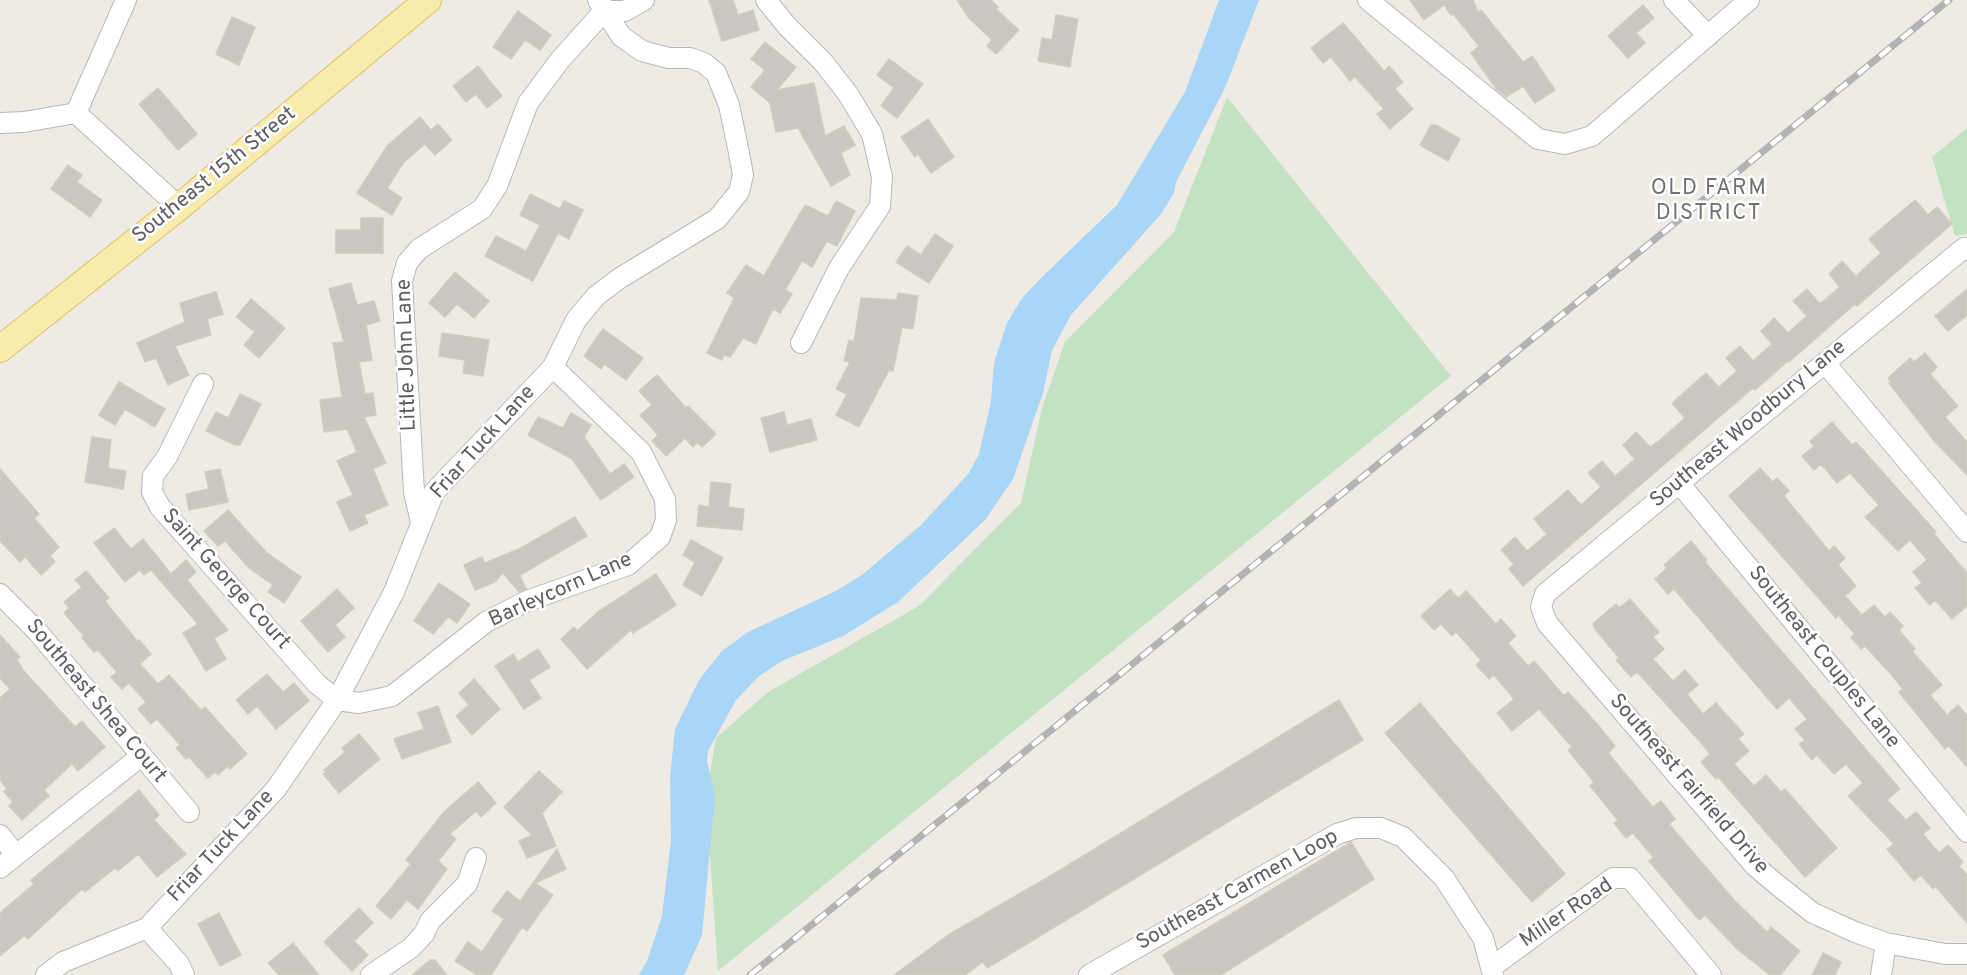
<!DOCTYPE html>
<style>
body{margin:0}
canvas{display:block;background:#edebe3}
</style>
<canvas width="1967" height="975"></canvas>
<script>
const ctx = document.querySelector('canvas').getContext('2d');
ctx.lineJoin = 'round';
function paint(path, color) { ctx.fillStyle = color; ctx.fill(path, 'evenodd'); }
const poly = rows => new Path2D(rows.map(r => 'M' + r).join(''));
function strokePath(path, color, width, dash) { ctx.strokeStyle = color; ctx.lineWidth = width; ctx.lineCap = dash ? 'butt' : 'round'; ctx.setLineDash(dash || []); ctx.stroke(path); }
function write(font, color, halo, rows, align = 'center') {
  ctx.font = font + ' Overpass,sans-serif'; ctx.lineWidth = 5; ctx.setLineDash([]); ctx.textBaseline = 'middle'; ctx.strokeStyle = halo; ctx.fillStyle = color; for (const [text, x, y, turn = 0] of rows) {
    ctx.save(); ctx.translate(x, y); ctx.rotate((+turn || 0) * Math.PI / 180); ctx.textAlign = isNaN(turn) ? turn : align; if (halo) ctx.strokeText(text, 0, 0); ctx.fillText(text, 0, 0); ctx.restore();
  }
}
const green = poly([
 [1227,97,1451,376,718,971,706,797,716,738,768,692,919,606,1021,503,1042,408,1065,342,1174,232],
 [1967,128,1967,234,1955,236,1932,157]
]);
const water = poly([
 [1219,0,1259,0,1225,88,1176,182,1174,193,1161,214,1071,315,1052,350,1043,393,1013,479,985,520,898,602,843,636,782,661,759,676,736,700,708,751,707,761,715,796,702,935,684,975,639,975,647,961,662,916,671,840,670,777,675,729,699,680,722,651,748,632,836,591,862,575,921,525,969,473,979,454,991,401,994,363,1007,323,1022,298,1043,276,1117,205,1185,92]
]);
const building = poly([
 [709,0,733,0,738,15,753,10,759,30,722,41,709,0],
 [957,0,991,0,998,7,996,9,1019,30,996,54,987,46,992,40,969,18,957,0],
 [1410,0,1473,0,1478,12,1481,10,1523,62,1532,56,1555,90,1535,103,1523,86,1506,97,1497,90,1471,53,1479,46,1453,14,1451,15,1444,5,1424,20,1410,0],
 [1643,5,1654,18,1636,33,1645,43,1628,58,1608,36,1643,5],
 [518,11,551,35,540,50,525,40,511,59,493,47,518,11],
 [1056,15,1078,19,1070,67,1038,61,1042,38,1052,40,1056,15],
 [232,17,255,27,239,65,216,54,232,17],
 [1343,23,1384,71,1389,66,1403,82,1395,89,1413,109,1390,129,1377,114,1384,109,1355,77,1350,81,1331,57,1323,63,1311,48,1343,23],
 [765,42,796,67,777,90,814,83,825,136,844,126,855,145,841,153,850,175,831,186,798,128,776,132,770,103,751,87,765,70,751,59,765,42],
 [889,59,923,84,897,118,881,106,894,88,877,75,889,59],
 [478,66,502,96,487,108,476,94,466,102,453,86,478,66],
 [158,88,197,134,178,150,139,104,158,88],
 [420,117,431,130,438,124,452,140,435,155,425,144,404,162,387,188,402,198,392,215,357,193,387,146,420,117],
 [928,119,954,157,931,173,918,154,915,157,901,137,928,119],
 [1431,125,1436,125,1460,139,1448,161,1420,145,1431,125],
 [68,165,82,175,77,182,102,200,90,217,51,189,68,165],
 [530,194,560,209,564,201,583,210,569,239,558,233,533,281,485,256,496,236,526,251,540,225,520,215,530,194],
 [1915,200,1928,215,1937,207,1952,224,1857,306,1855,304,1789,362,1788,361,1755,390,1753,388,1523,586,1509,569,1514,564,1501,550,1515,537,1527,551,1547,534,1534,519,1568,490,1581,505,1601,487,1588,473,1602,461,1615,476,1635,459,1623,445,1636,432,1650,447,1660,440,1685,418,1672,403,1706,373,1719,387,1737,371,1726,358,1740,346,1753,361,1772,344,1761,331,1774,318,1788,333,1807,316,1793,301,1807,289,1820,304,1840,287,1829,274,1842,261,1856,276,1881,253,1869,239,1915,200],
 [836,201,855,211,837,246,827,241,812,267,802,261,785,290,792,294,780,313,773,309,756,344,743,338,730,357,724,355,722,360,707,353,734,298,727,293,746,265,764,276,805,205,828,216,836,201],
 [361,218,383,218,383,253,336,253,336,230,361,230,361,218],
 [935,234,953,246,929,283,896,262,907,246,921,255,935,234],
 [455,272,489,301,474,318,457,304,445,317,429,303,455,272],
 [351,283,357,305,374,301,380,321,366,325,372,360,359,362,365,394,373,393,376,415,364,417,386,463,373,469,388,505,364,515,368,523,350,531,337,502,353,495,337,461,357,452,347,429,324,432,320,400,342,397,333,343,344,342,329,289,351,283],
 [1967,289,1967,315,1948,331,1935,316,1967,289],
 [216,292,223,314,207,319,211,335,175,346,189,375,168,385,156,358,145,362,137,343,185,322,180,303,216,292],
 [898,293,918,296,913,329,902,327,893,371,889,370,859,427,836,415,847,394,836,389,850,362,844,361,849,340,854,341,861,298,897,300,898,293],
 [251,299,285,328,259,358,244,345,255,332,236,317,251,299],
 [603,329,643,358,626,380,604,364,601,369,584,356,603,329],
 [442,333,489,340,483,376,463,373,465,360,439,356,442,333],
 [1925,353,1937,367,1930,374,1958,406,1945,417,1967,442,1967,475,1935,442,1889,383,1891,382,1888,378,1910,358,1914,362,1925,353],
 [657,375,686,408,688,406,716,434,702,447,697,442,693,447,685,438,666,456,652,441,658,435,640,415,652,405,639,391,657,375],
 [119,382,165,409,155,427,125,409,115,425,99,415,119,382],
 [240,394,261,404,240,445,235,445,206,431,216,412,228,418,240,394],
 [784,412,787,425,811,419,817,440,770,452,761,418,784,412],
 [571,413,591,425,584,437,610,474,624,464,634,477,601,500,572,459,528,435,538,417,563,428,571,413],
 [1832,422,1852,445,1856,442,1936,532,1934,534,1967,573,1967,606,1952,619,1935,600,1930,605,1915,588,1922,583,1913,572,1927,560,1910,540,1898,551,1865,517,1879,505,1860,484,1850,473,1837,483,1821,464,1814,470,1802,456,1814,446,1810,441,1832,422],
 [92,437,111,440,108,468,126,471,123,489,85,482,92,437],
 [1760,468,1773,482,1777,478,1789,491,1784,496,1829,551,1834,546,1845,558,1838,565,1856,586,1845,596,1862,615,1874,605,1885,617,1890,612,1903,626,1899,630,1915,649,1912,651,1942,685,1930,695,1947,715,1958,705,1967,715,1967,767,1949,746,1945,749,1899,692,1903,689,1890,673,1865,646,1861,649,1851,637,1855,634,1838,615,1836,618,1729,496,1760,468],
 [0,469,39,514,34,518,59,547,50,556,55,562,41,575,25,557,20,562,0,541,0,469],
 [220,469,228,502,189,510,186,494,209,489,205,472,220,469],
 [711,482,731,484,728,507,744,509,742,530,697,526,699,505,709,507,711,482],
 [228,510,266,552,301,577,284,603,268,592,273,585,249,568,225,541,218,546,204,531,228,510],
 [575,517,587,536,520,575,526,589,519,592,503,573,495,582,475,590,464,565,482,557,485,563,521,548,575,517],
 [114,528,131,549,143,539,171,574,186,560,196,572,187,580,228,630,214,638,226,659,206,671,183,633,198,624,151,570,144,575,140,570,125,582,94,543,114,528],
 [691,540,723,558,702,596,683,585,695,562,683,555,691,540],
 [1691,541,1707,560,1705,562,1900,789,1887,800,1906,820,1916,812,1930,828,1923,834,1939,853,1948,845,1963,862,1959,866,1967,875,1967,923,1935,886,1933,889,1921,875,1914,881,1887,849,1894,844,1848,796,1863,783,1846,764,1834,774,1817,755,1812,760,1799,744,1805,740,1795,729,1807,719,1789,698,1777,709,1674,589,1668,594,1655,579,1667,568,1664,565,1691,541],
 [86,571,109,598,105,601,137,641,139,640,151,654,140,664,158,684,169,675,201,710,205,707,247,754,230,769,228,766,218,775,215,772,208,778,189,757,186,759,176,748,180,745,157,719,151,724,138,709,146,702,129,683,122,689,111,677,117,672,98,650,94,652,82,638,84,636,64,613,69,608,64,602,82,587,75,580,86,571],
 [656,574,676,605,633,633,631,630,587,669,561,639,574,627,577,631,598,612,656,574],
 [439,583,470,604,457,623,448,617,433,634,414,621,439,583],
 [337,589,354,608,335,625,345,637,328,652,301,621,337,589],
 [1450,589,1458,598,1466,591,1496,624,1501,619,1516,636,1508,643,1528,666,1534,661,1564,696,1568,692,1598,725,1615,746,1608,753,1653,807,1661,801,1675,819,1669,824,1734,900,1767,932,1771,927,1800,951,1780,975,1770,975,1737,949,1705,915,1699,920,1649,861,1654,858,1633,833,1626,838,1614,823,1618,820,1590,786,1594,782,1568,750,1572,747,1539,709,1512,731,1497,713,1514,699,1494,675,1489,679,1476,665,1481,660,1456,632,1452,636,1441,624,1434,630,1421,616,1450,589],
 [1630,599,1659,632,1653,637,1664,649,1653,659,1673,681,1685,670,1698,685,1687,694,1703,714,1716,703,1744,734,1738,739,1749,751,1734,764,1754,786,1766,775,1781,792,1785,789,1837,848,1805,877,1718,777,1716,779,1701,762,1710,754,1704,746,1637,672,1631,677,1616,660,1619,658,1595,629,1593,624,1604,614,1616,604,1619,608,1630,599],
 [0,635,20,657,17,660,23,670,75,727,82,721,105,747,78,771,72,764,44,790,49,796,22,820,9,806,13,802,4,792,7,789,0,780,0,698,10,689,0,678,0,635],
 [538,649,550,667,529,680,541,698,524,709,495,666,513,654,518,662,538,649],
 [267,674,283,692,294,683,309,701,276,729,257,706,248,714,236,700,267,674],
 [474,679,500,709,472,735,456,716,469,705,459,693,474,679],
 [1339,700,1363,740,987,968,983,962,965,975,894,975,948,935,1052,875,1339,700],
 [1420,703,1565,874,1532,902,1385,733,1420,703],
 [438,706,451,742,402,759,394,739,424,729,418,713,438,706],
 [359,734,380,759,339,793,323,774,326,772,324,770,345,752,342,748,359,734],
 [539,771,562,792,542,813,556,846,527,858,519,841,532,835,504,807,539,771],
 [478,782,496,803,481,817,476,811,450,834,456,839,438,861,447,869,418,909,407,900,391,919,376,906,411,864,406,860,444,812,478,782],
 [139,790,159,815,154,820,186,854,157,877,138,854,118,871,115,868,85,892,82,889,28,939,25,935,0,956,0,913,34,884,31,880,139,790],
 [1351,842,1374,879,1221,975,1175,975,1163,955,1351,842],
 [557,849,566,869,535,883,553,895,527,931,522,927,491,975,477,975,455,961,468,942,482,952,504,919,492,911,507,891,520,901,557,849],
 [359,908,373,923,354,941,368,955,352,971,324,942,359,908],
 [219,913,241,955,220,966,198,924,219,913],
 [293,943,311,965,319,975,279,975,268,963,293,943],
 [1823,953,1841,962,1835,975,1812,975,1823,953],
 [430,960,435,960,447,975,412,975,430,960]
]);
const minor = poly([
 [766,0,787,26,823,62,848,94,872,134,882,177,880,206,839,268,801,343],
 [1368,0,1538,139,1565,144,1592,136,1749,0],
 [1674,0,1708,36],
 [76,113,179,207],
 [76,113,126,0],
 [0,123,24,122,76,113],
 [1967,250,1964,248,1545,594,1541,607,1547,623,1755,866,1775,883,1813,913,1855,932,1886,943,1945,954,1967,954],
 [1825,363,1967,532],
 [203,384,167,457,153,476,152,492,160,507,317,684,337,700,359,703,392,696,486,622,527,601,628,565,660,537,666,520,665,499,641,452,553,367],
 [1679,483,1967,832],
 [421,522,414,492,402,281,407,263,419,249,482,209,497,186,528,103,560,60,604,11,625,11,644,0],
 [0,594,37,631,189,812],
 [0,835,16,855],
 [0,868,140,757],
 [147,928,179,964,184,975],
 [1492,967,1613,878,1630,878,1711,975],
 [46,975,63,962,147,928,276,789,337,700,394,592,434,492,553,367,576,320,596,296,620,278,717,219,739,192,743,175,739,153,729,105,716,73,704,63,690,58,669,58,642,51,621,36,598,0],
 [371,975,411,948,424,934,430,921,467,884,476,858],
 [1089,975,1337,834,1356,828,1381,828,1403,837,1444,878,1483,938,1493,975],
 [1881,975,1886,943]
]);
const major = poly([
 [0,349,179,207,428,0]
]);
const rail = poly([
 [750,975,1949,0]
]);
const streetNames = [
 ["Southeast 15th Street",215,176,-39],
 ["Little John Lane",408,355,-92],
 ["Southeast Woodbury Lane",1749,425,-40],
 ["Friar Tuck Lane",484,443,-48],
 ["Saint George Court",225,580,48],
 ["Barleycorn Lane",561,591,-24],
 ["Southeast Couples Lane",1823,658,51],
 ["Southeast Shea Court",95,702,50],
 ["Southeast Fairfield Drive",1688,785,49],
 ["Friar Tuck Lane",222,847,-47],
 ["Southeast Carmen Loop",1238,891,-29],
 ["Miller Road",1567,914,-34]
];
const neighbourhoodNames = [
 ["OLD FARM",1709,190],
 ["DISTRICT",1709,215]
];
paint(green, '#c2e2c2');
paint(water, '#a9d5f7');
paint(building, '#cac7c2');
strokePath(building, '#d1ccc2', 1.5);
strokePath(minor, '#b6b9bc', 22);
strokePath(major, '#e4c165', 28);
strokePath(minor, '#fff', 20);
strokePath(major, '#f7ebae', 26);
strokePath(rail, '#b2b3b3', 7);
strokePath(rail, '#fff', 4.5, [14]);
write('21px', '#5b5f63', '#fff', streetNames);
ctx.letterSpacing = '1.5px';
write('22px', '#6d7174', '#fff', neighbourhoodNames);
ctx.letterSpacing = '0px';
</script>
